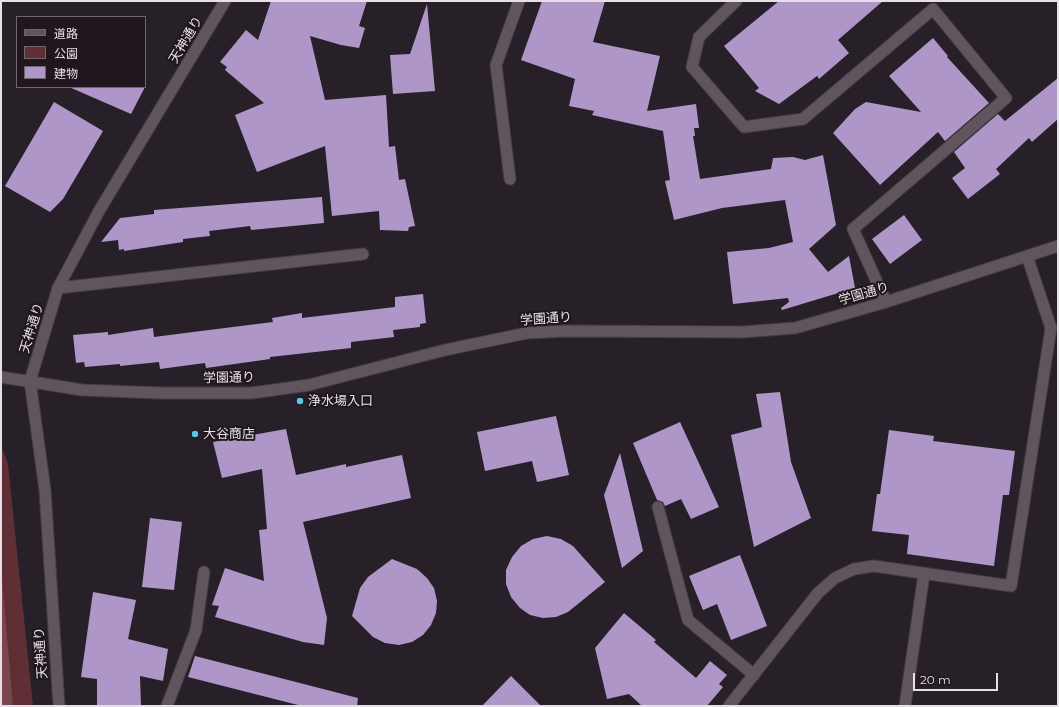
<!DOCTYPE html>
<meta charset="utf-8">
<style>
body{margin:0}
#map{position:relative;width:1059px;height:707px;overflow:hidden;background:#282028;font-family:Montserrat,"Noto Sans JP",sans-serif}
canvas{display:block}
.frame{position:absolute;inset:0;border:2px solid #e6e0e6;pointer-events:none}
.legend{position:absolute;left:16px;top:16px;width:130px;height:72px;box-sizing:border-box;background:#1f161e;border:1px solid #6f676e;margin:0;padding:5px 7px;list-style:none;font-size:12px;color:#e6e0e6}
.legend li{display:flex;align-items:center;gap:8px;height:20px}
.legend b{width:20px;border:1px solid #6f676e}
.scale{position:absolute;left:913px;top:673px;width:85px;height:18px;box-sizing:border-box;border:2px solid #e6e0e6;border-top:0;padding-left:5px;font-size:12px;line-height:14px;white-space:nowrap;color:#e6e0e6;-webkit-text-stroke:3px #1f161e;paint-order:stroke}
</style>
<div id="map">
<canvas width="1059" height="707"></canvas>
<div class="frame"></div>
<ul class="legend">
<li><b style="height:5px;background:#60555f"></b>道路</li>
<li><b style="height:11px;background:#602f36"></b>公園</li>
<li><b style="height:11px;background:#ae97c8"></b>建物</li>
</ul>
<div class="scale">20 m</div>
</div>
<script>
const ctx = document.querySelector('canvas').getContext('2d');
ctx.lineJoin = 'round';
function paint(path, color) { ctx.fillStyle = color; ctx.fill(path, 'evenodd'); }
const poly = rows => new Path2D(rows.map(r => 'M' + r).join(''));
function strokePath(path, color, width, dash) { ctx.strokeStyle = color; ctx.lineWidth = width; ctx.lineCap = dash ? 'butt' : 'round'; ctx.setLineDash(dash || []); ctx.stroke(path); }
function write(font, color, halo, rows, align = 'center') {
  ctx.font = font + ' Montserrat,"Noto Sans JP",sans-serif'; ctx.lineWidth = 4; ctx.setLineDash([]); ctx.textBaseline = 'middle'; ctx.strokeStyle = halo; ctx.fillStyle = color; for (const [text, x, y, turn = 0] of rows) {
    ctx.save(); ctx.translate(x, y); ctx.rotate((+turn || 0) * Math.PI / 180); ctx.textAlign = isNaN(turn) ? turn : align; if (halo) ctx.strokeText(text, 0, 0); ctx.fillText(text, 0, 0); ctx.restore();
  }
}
const green = poly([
 [1,445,8,464,33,706,1,706]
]);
const forest = poly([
 [1,567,13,706,1,706]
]);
const building = poly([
 [271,1,367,1,359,26,365,28,359,48,341,45,310,36,325,100,386,95,389,147,395,146,399,180,405,179,415,226,409,227,408,231,380,230,379,211,332,216,325,146,257,172,235,115,264,103,225,70,227,67,220,62,246,30,258,40],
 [542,1,605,1,593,42,660,56,647,111,696,104,699,128,694,128,695,136,693,136,700,179,771,169,773,158,793,157,805,160,823,155,836,225,809,249,828,272,849,256,855,288,782,310,781,308,789,302,788,298,733,304,727,252,769,248,793,242,785,200,722,208,674,220,665,181,670,180,663,131,592,115,594,111,569,106,575,79,521,60],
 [779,1,883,1,838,40,849,53,819,79,817,76,779,104,755,91,759,88,724,46],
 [427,4,435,91,393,94,390,55,410,54],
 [933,38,948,56,947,57,989,103,945,141,938,132,880,185,833,133,855,109,866,102,921,112,889,76],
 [1058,78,1058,119,1032,142,1029,138,996,169,1000,174,968,199,952,178,965,168,954,152,998,114,1005,121],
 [69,87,145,87,131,114],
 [54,102,103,131,63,199,50,212,5,186],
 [322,197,324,223,251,230,250,226,209,231,210,236,183,239,183,242,124,251,124,249,119,250,118,240,101,242,120,218,154,214,154,210],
 [904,215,922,240,890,264,872,239],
 [423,294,426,323,420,324,420,327,393,330,394,337,351,342,351,348,270,357,270,359,206,368,205,363,160,369,159,362,120,366,120,364,85,367,84,362,76,363,73,335,108,332,108,335,153,328,154,337,193,332,273,322,272,318,302,313,302,318,395,307,395,297],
 [780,392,791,462,811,518,754,547,731,435,762,427,756,394],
 [556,416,569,475,537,482,532,461,485,471,477,432],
 [680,422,719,507,691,519,681,499,665,506,663,502,657,500,633,443],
 [286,429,296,475,346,464,346,467,402,455,411,498,303,522,327,618,324,645,303,642,215,617,219,606,212,605,225,568,264,581,259,530,267,529,262,469,222,478,213,442],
 [889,430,934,436,933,441,1015,451,1009,495,1003,495,994,566,907,554,909,535,872,531,877,494,880,494],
 [620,453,643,551,622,568,604,495],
 [150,518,182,522,174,590,142,587],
 [547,536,561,539,573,546,605,582,568,612,556,617,543,618,530,615,520,608,511,597,506,584,506,570,512,557,521,546,533,539],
 [740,555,767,626,731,640,717,604,703,610,689,576],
 [392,559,417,569,427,578,434,588,437,601,436,613,431,625,423,635,412,642,399,645,385,643,373,637,352,616,360,588,368,577],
 [93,592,136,600,128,639,168,649,163,681,140,676,141,706,97,706,97,679,81,677],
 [624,613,656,640,654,642,696,678,710,661,727,675,719,684,723,687,707,706,642,706,629,694,607,699,595,648],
 [195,656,358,698,357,706,302,706,188,677],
 [511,676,541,706,482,706]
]);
const service = poly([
 [167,706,196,630,204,572]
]);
const minor = poly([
 [736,1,699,37,692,67,744,127,803,119,933,9,1006,98,853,229,886,302],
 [510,179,496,65,519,1],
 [58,288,363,254],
 [1,377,82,390,160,393,252,393,309,385,445,350,527,333,565,331,742,332,795,328,886,302,1058,246],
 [658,507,688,620,754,675],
 [729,706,818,593,835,578,854,569,874,566,1011,586,1051,328,1027,256],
 [905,706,924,574]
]);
const tertiary = poly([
 [59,706,45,490,30,381,58,288,99,211,225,1]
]);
const markers = [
 [300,401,4,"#5ac8e5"],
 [195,434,4,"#5ac8e5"]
];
const streetNames = [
 ["天神通り",186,40,-59],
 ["学園通り",864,294,-16],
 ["学園通り",546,319,-4],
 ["天神通り",32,328,-73],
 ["学園通り",229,378,-1],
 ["天神通り",41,653,-94]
];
const poiNames = [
 ["浄水場入口",308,401],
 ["大谷商店",203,434]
];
paint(green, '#602f36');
paint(forest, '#7b464d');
paint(building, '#ae97c8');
strokePath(service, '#443d43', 13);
strokePath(minor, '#443d43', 13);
strokePath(tertiary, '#443d43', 13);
strokePath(service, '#60555f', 11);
strokePath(minor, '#60555f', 11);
strokePath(tertiary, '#60555f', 11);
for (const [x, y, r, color] of markers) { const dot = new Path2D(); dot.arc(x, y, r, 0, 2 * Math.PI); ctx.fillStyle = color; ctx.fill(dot); strokePath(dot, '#1f161e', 1.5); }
write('13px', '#e6e0e6', '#1f161e', streetNames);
write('13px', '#e6e0e6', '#1f161e', poiNames, 'left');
</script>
